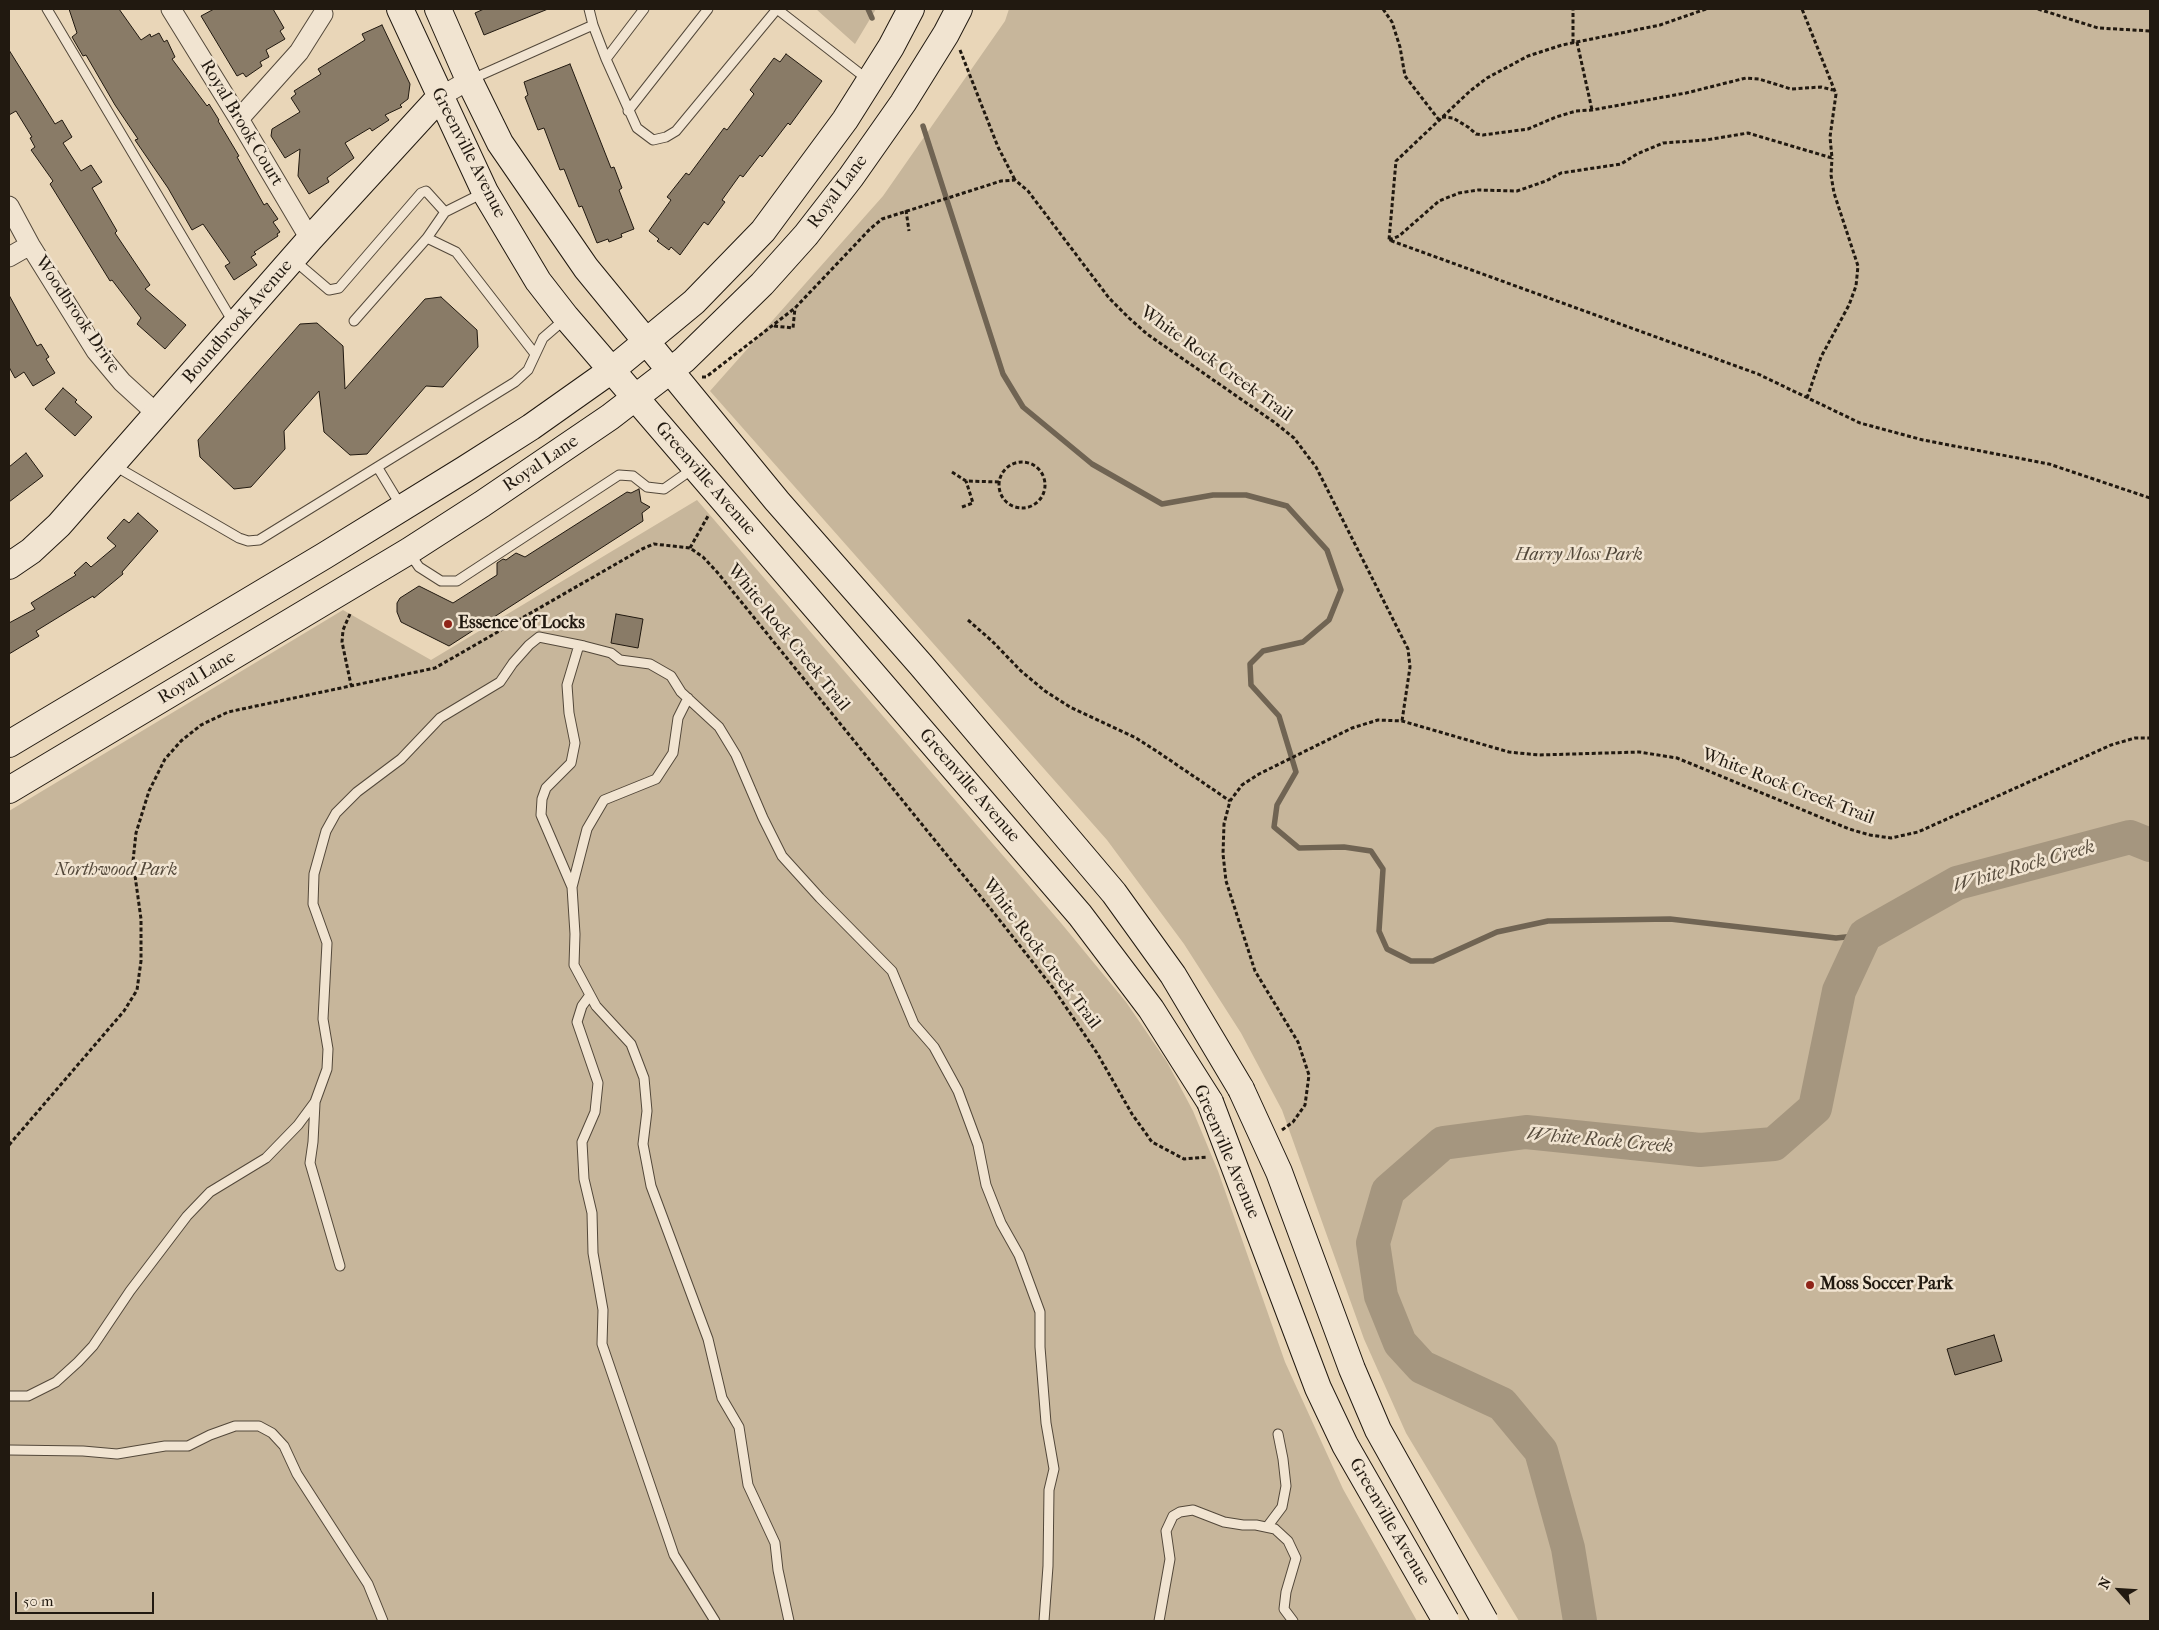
<!DOCTYPE html>
<style>
body{margin:0}
#map{position:relative;width:2159px;height:1630px;overflow:hidden;background:#e9d6b8;font-family:"IM FELL French Canon",serif}
canvas{display:block}
.frame{position:absolute;inset:0;border:10px solid #211910;pointer-events:none}
.north{position:absolute;left:2094px;top:1565px;width:50px;height:50px;-webkit-text-stroke:4px #f1e4d1;paint-order:stroke;rotate:296deg;font-size:14px;font-weight:700;line-height:20px;text-align:center;color:#211910}
.north::after{content:'';display:block;margin:auto;width:18px;height:22px;background:#211910;clip-path:polygon(50% 0,100% 100%,50% 72%,0 100%)}
.scale{position:absolute;left:15px;top:1592px;width:139px;height:22px;box-sizing:border-box;border:2px solid #211910;border-top:0;padding-left:6px;font-size:15px;line-height:18px;white-space:nowrap;color:#211910;-webkit-text-stroke:4px #f1e4d1;paint-order:stroke}
</style>
<div id="map">
<canvas width="2159" height="1630"></canvas>
<div class="frame"></div>
<div class="north">N</div>
<div class="scale">50 m</div>
</div>
<script>
const ctx = document.querySelector('canvas').getContext('2d');
ctx.lineJoin = 'round';
function paint(path, color) { ctx.fillStyle = color; ctx.fill(path, 'evenodd'); }
const poly = rows => new Path2D(rows.map(r => 'M' + r).join(''));
function strokePath(path, color, width, dash) { ctx.strokeStyle = color; ctx.lineWidth = width; ctx.lineCap = dash ? 'butt' : 'round'; ctx.setLineDash(dash || []); ctx.stroke(path); }
function write(font, color, halo, rows, align = 'center') {
  ctx.font = font + ' "IM FELL French Canon",serif'; ctx.lineWidth = 5; ctx.setLineDash([]); ctx.textBaseline = 'middle'; ctx.strokeStyle = halo; ctx.fillStyle = color; for (const [text, x, y, turn = 0] of rows) {
    ctx.save(); ctx.translate(x, y); ctx.rotate((+turn || 0) * Math.PI / 180); ctx.textAlign = isNaN(turn) ? turn : align; if (halo) ctx.strokeText(text, 0, 0); ctx.fillText(text, 0, 0); ctx.restore();
  }
}
const green = poly([
 [816,9,876,9,855,44],
 [1009,9,2150,9,2150,1621,1519,1621,1406,1433,1364,1339,1282,1110,1241,1033,1184,944,1107,840,710,391,883,196,1005,21],
 [697,500,1061,923,1126,1002,1167,1062,1193,1111,1218,1171,1285,1362,1343,1489,1417,1621,9,1621,9,811,343,610,431,660]
]);
const stream = poly([
 [868,9,872,18],
 [923,126,1003,374,1023,407,1092,464,1162,504,1213,495,1246,495,1287,506,1327,550,1341,590,1329,620,1303,642,1263,651,1250,664,1251,685,1279,716,1296,772,1277,805,1274,827,1299,848,1344,847,1371,851,1383,869,1379,931,1387,949,1411,961,1433,961,1497,932,1548,921,1670,919,1836,938,1865,935]
]);
const river = poly([
 [1580,1621,1568,1548,1541,1451,1502,1404,1422,1367,1400,1343,1381,1296,1373,1243,1388,1191,1443,1143,1526,1132,1700,1150,1774,1144,1815,1108,1839,991,1865,935,1957,883,2130,837,2150,845]
]);
const building = poly([
 [69,9,119,9,141,40,150,34,151,37,159,33,164,42,167,40,175,57,172,59,207,106,209,104,219,120,218,121,239,156,237,157,264,205,267,203,278,219,273,222,280,232,277,234,278,236,254,252,256,254,251,257,257,265,234,280,225,266,230,263,203,224,192,230,168,188,135,140,138,139,115,105,86,55,83,56,72,37,77,33,69,9],
 [214,9,273,9,284,28,280,31,285,39,266,50,269,57,260,62,262,66,246,77,243,73,237,76,201,16,214,9],
 [484,9,548,9,484,35,475,13,484,9],
 [382,25,410,84,408,99,400,105,402,107,385,115,389,120,372,131,370,128,345,143,354,158,327,178,329,182,309,194,298,176,300,149,285,158,271,136,272,129,300,112,291,98,296,94,294,91,321,74,318,69,365,40,362,34,382,25],
 [9,50,55,124,62,120,72,137,63,143,81,171,91,165,102,182,92,188,117,231,115,233,150,285,145,289,186,325,165,349,137,324,141,318,112,280,110,281,50,184,53,181,31,150,35,147,30,138,32,137,16,111,9,115,9,50],
 [786,54,822,81,790,125,788,123,762,157,760,155,743,177,740,175,722,200,725,202,708,225,704,222,680,255,671,247,669,250,657,241,659,239,649,231,671,200,667,197,686,173,689,175,724,128,727,130,754,94,750,90,774,58,780,62,786,54],
 [570,64,611,168,614,167,622,188,619,190,634,229,621,234,622,237,609,242,608,239,597,243,582,206,579,207,564,169,560,170,544,128,538,130,525,97,528,95,524,82,570,64],
 [9,295,37,346,41,344,49,357,46,359,55,373,33,386,24,372,15,378,9,367,9,295],
 [441,297,477,330,478,347,443,387,426,386,367,454,350,455,324,432,319,391,284,431,285,449,251,487,234,489,200,457,198,440,300,324,317,323,343,346,345,389,425,299,441,297],
 [63,388,77,400,75,402,92,417,75,436,45,409,63,388],
 [26,453,43,476,9,502,9,467,26,453],
 [639,489,641,502,650,507,642,513,643,521,449,646,401,622,397,612,397,603,400,598,419,586,453,603,497,575,497,563,503,559,506,560,516,553,525,557,627,492,631,493,639,489],
 [138,513,158,531,122,572,123,574,94,598,93,596,36,631,39,636,9,654,9,623,35,609,31,603,76,575,74,573,86,562,91,567,116,546,107,538,124,519,129,523,138,513],
 [616,614,643,619,638,648,611,643,616,614],
 [1994,1335,2002,1361,1955,1375,1947,1349,1994,1335]
]);
const path = poly([
 [1383,9,1392,22,1400,47,1405,76,1439,120],
 [1706,9,1660,25,1562,45,1528,56,1487,78,1470,91,1396,161,1389,240,1758,374,1860,423,1923,440,2049,464,2150,498],
 [2038,9,2098,28,2150,31],
 [1577,42,1592,110],
 [1573,43,1573,9],
 [960,50,998,147,1015,180],
 [1442,117,1453,118,1468,127,1476,134,1483,135,1528,129,1556,117,1576,111,1592,110,1686,93,1746,78,1759,79,1791,89,1821,87,1833,90],
 [906,210,909,231],
 [1389,240,1399,236,1439,201,1459,193,1478,190,1517,191,1546,181,1561,173,1621,164,1637,154,1663,143,1706,140,1748,133,1832,158,1830,137,1836,94,1802,9],
 [774,326,793,328,795,308],
 [702,377,706,377,795,308,870,229,882,219,1001,181,1015,180,1028,191,1109,298,1129,318,1147,334,1274,422,1294,438,1316,467,1408,649,1410,667,1402,721],
 [1807,398,1821,357,1849,305,1856,286,1858,266,1834,193,1831,175,1832,158],
 '999 485a23 23 0 1 1 46 0a23 23 0 1 1-46 0Z',
 [952,472,966,481,999,482],
 [962,507,973,503,966,481],
 [690,548,708,516],
 [350,614,343,630,342,642,351,685],
 [968,620,992,641,1021,671,1045,691,1070,707,1136,738,1158,752,1230,801],
 [1282,1130,1293,1122,1305,1105,1309,1075,1298,1042,1255,971,1226,881,1223,854,1224,824,1230,801,1242,785,1259,774,1352,728,1378,720,1402,721,1509,752,1539,755,1639,752,1677,758,1849,829,1870,835,1891,838,1918,832,2111,745,2135,738,2150,738],
 [9,1145,124,1011,137,990,141,961,141,919,133,861,136,833,149,791,165,759,181,741,201,725,228,712,435,668,642,549,654,544,690,548,703,557,717,572,998,918,1053,988,1097,1053,1132,1114,1152,1142,1184,1159,1208,1157]
]);
const lane = poly([
 [47,9,233,322],
 [589,9,593,25],
 [606,59,637,128,653,140,666,137,676,131,777,9,867,79],
 [472,79,593,25,606,59,644,9],
 [628,111,708,9],
 [427,238,445,212,483,193],
 [295,261,329,290,339,288,421,193,426,191,445,212],
 [354,321,427,238,456,252,535,354],
 [115,466,239,538,248,541,259,540,515,382,528,370,543,338,565,319],
 [378,468,401,506],
 [410,554,419,567,441,581,457,581,619,475,633,476,647,487,664,489,694,468],
 [688,698,678,718,673,753,656,779,604,800,587,829,572,887,575,934,574,965,596,1006,631,1044,644,1078,647,1111,643,1144,651,1186,708,1339,722,1398,739,1427,748,1485,775,1543,778,1570,789,1621],
 [572,887,541,815,542,799,546,788,571,763,575,743,569,713,567,685,579,645],
 [590,995,582,1006,577,1022,598,1083,595,1112,582,1142,584,1179,592,1213,593,1253,603,1310,602,1344,674,1555,715,1621],
 [315,1103,313,1142,310,1163,340,1266],
 [9,1396,28,1396,56,1382,78,1362,93,1346,130,1291,187,1216,210,1192,266,1158,298,1125,315,1102,327,1069,328,1049,323,1019,327,943,313,904,314,874,326,831,336,813,357,792,401,759,440,718,500,682,513,663,529,645,539,637,584,646,611,653,620,660,650,664,671,676,681,692,719,727,736,755,763,818,782,856,820,898,892,971,914,1024,934,1047,958,1091,978,1145,986,1185,1001,1223,1019,1255,1040,1312,1040,1347,1046,1423,1054,1469,1049,1490,1048,1566,1044,1621],
 [9,1450,83,1451,117,1454,165,1446,188,1446,210,1435,235,1426,259,1426,272,1433,284,1446,297,1474,368,1584,383,1621],
 [1267,1527,1282,1507,1286,1486,1283,1459,1278,1434],
 [1159,1621,1170,1559,1166,1531,1173,1516,1180,1512,1193,1510,1224,1522,1243,1525,1256,1525,1275,1529,1288,1541,1296,1558,1286,1592,1284,1609,1293,1621]
]);
const street = poly([
 [171,9,239,119,310,239],
 [440,97,469,80],
 [239,119,299,52,323,14],
 [9,206,30,245,96,351,122,382,157,414],
 [9,257,30,245]
]);
const secondary = poly([
 [400,9,485,192,538,281,566,317,1080,915,1151,1009,1210,1102],
 [438,9,469,80,500,143,586,268,777,501,921,665,1114,893,1173,975,1241,1089],
 [9,566,31,551,59,525,310,239,440,97],
 [9,744,324,556,465,469,531,427,613,369,694,302,763,231,845,120,891,47,911,9],
 [9,790,409,551,482,504,610,417,684,360,762,284,806,235,851,177,903,103,946,34,959,9]
]);
const secondaryBridge = poly([
 [1241,1089,1279,1172,1352,1369,1378,1430,1485,1621],
 [1210,1102,1318,1388,1345,1445,1446,1621]
]);
const markers = [
 [448,624,5,"#8f2418"],
 [1810,1285,5,"#8f2418"]
];
const streetNames = [
 ["Royal Brook Court",241,123,59],
 ["Greenville Avenue",468,153,63],
 ["Royal Lane",838,192,-53],
 ["Woodbrook Drive",77,315,56],
 ["Boundbrook Avenue",238,322,-49],
 ["White Rock Creek Trail",1216,364,36],
 ["Royal Lane",541,464,-34],
 ["Greenville Avenue",705,479,49],
 ["White Rock Creek Trail",788,638,51],
 ["Royal Lane",197,678,-31],
 ["Greenville Avenue",969,786,49],
 ["White Rock Creek Trail",1788,787,21],
 ["White Rock Creek Trail",1041,954,53],
 ["Greenville Avenue",1226,1152,67],
 ["Greenville Avenue",1389,1522,60]
];
const parkNames = [
 ["Harry Moss Park",1579,556],
 ["Northwood Park",116,871]
];
const poiNames = [
 ["Essence of Locks",458,624],
 ["Moss Soccer Park",1820,1285]
];
const waterNames = [
 ["White Rock Creek",2024,867,-16],
 ["White Rock Creek",1600,1141,5]
];
paint(green, '#c7b69b');
strokePath(stream, '#706453', 5.5);
strokePath(river, '#a5967f', 34);
paint(building, '#897b67');
strokePath(building, '#211910', 1);
strokePath(lane, '#53483a', 11);
strokePath(street, '#53483a', 21);
strokePath(secondary, '#211910', 28);
strokePath(path, '#211910', 3, [4, 2.5]);
strokePath(lane, '#f1e4d1', 9);
strokePath(street, '#f1e4d1', 19);
strokePath(secondary, '#f1e4d1', 26);
strokePath(secondaryBridge, '#211910', 28, []);
strokePath(secondaryBridge, '#f1e4d1', 26);
for (const [x, y, r, color] of markers) { const dot = new Path2D(); dot.arc(x, y, r, 0, 2 * Math.PI); ctx.fillStyle = color; ctx.fill(dot); strokePath(dot, '#f1e4d1', 2); }
write('18px', '#211910', '#f1e4d1', streetNames);
write('italic 18px', '#53483a', '#f1e4d1', parkNames);
write('bold 18px', '#211910', '#f1e4d1', poiNames, 'left');
write('italic 19px', '#564b3c', '#f1e4d1', waterNames);
</script>
